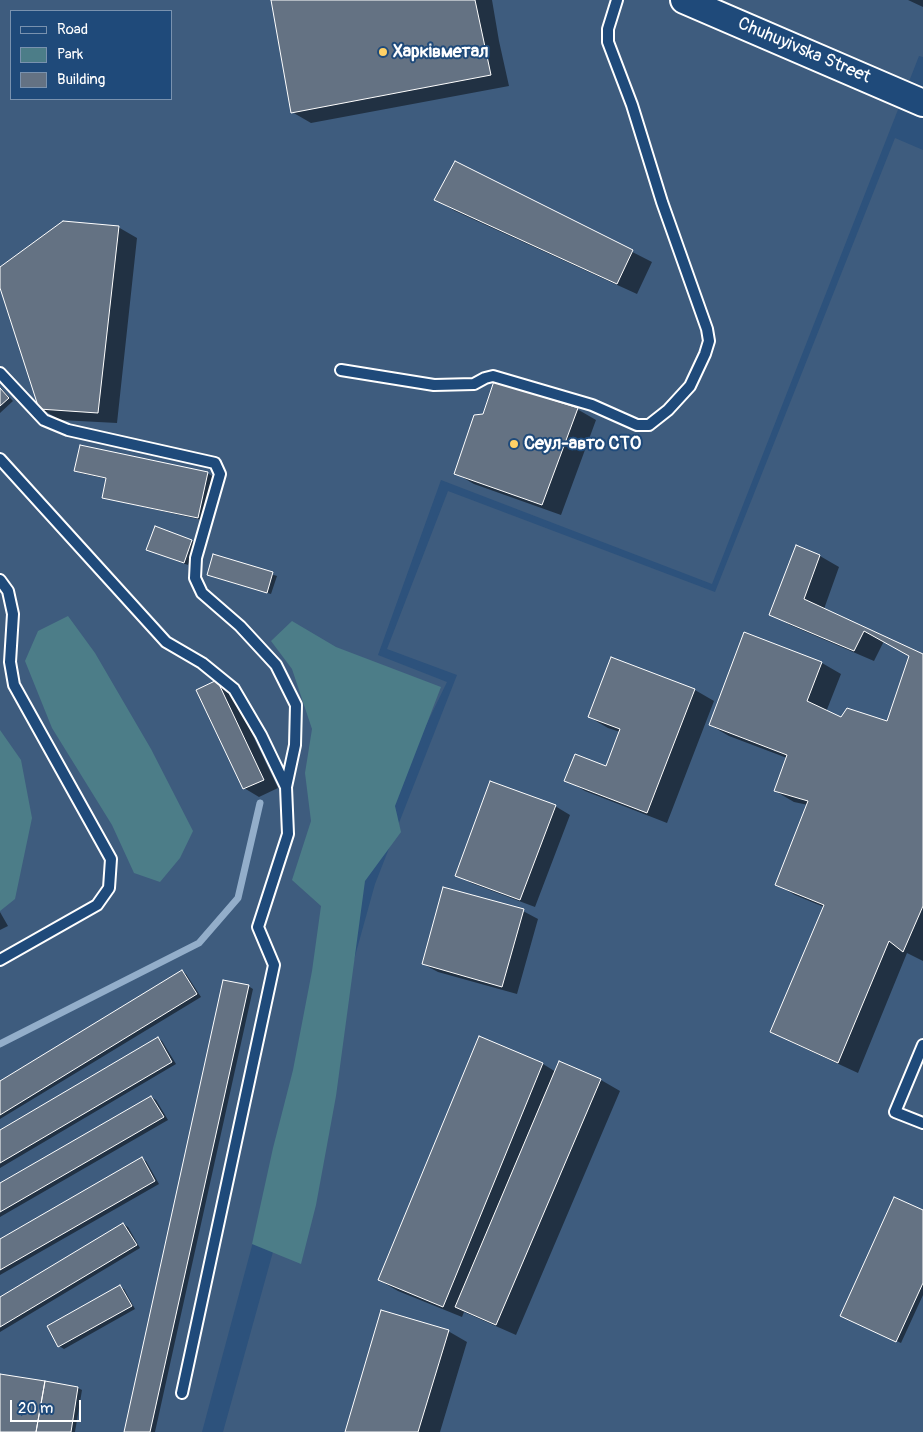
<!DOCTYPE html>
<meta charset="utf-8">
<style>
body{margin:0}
#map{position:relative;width:923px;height:1432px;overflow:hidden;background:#2d527c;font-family:Pangolin,sans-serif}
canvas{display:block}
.legend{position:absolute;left:10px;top:10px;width:162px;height:90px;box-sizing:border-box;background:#1f4a7a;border:1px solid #7992af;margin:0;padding:6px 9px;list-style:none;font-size:15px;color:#fff}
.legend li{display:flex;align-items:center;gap:10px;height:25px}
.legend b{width:25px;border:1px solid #7992af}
.scale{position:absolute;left:10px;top:1400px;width:71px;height:22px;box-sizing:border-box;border:2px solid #fff;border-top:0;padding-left:6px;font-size:15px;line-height:18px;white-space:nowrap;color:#fff;-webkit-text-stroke:4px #1f4a7a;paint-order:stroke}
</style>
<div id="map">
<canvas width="923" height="1432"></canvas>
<ul class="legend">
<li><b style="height:6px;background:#1f4a7a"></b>Road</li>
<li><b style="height:14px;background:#4c7d88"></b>Park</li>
<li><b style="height:14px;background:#647283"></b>Building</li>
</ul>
<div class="scale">20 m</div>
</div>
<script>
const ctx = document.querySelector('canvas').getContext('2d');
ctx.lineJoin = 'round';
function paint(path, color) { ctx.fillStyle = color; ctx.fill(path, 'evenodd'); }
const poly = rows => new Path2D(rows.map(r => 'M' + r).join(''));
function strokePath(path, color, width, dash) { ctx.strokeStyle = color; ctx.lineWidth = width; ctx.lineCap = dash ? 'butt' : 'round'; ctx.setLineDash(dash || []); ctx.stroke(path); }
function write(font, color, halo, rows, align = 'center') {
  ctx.font = font + ' Pangolin,sans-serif'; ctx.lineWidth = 4; ctx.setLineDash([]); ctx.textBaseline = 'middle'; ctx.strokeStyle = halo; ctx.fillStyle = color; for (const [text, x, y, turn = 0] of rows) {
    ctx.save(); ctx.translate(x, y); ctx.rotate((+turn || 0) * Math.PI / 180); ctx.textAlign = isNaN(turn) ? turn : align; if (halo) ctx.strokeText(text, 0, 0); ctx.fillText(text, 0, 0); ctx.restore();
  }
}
const built = poly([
 [0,0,923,0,923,57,919,56,712,584,441,480,378,655,447,682,349,884,202,1432,0,1432],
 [11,11,171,11,171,99,11,99],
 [895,138,923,150,923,1432,223,1432,375,884,457,675,387,649,448,491,715,592]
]);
const green = poly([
 [68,616,95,653,151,749,193,831,180,858,160,882,134,873,112,825,52,728,25,661,38,631],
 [292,621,336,647,441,687,395,806,401,832,365,881,336,1096,316,1205,301,1264,252,1244,273,1148,293,1070,312,971,321,906,292,880,311,821,305,773,312,729,292,669,271,641],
 [0,730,21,760,32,818,15,899,0,911]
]);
const shadow = poly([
 [272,0,492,0,499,41,509,86,311,123,292,112],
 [908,0,923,0,923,7],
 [456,162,652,262,637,294,455,211,436,200],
 [118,227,137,238,117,423,60,420,40,408,0,284,0,268],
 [0,387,13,401,0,413],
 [577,409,596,420,561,515,474,484,455,473],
 [76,471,207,473,212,476,202,520,108,499,103,497,107,479,80,473],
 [192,541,196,543,188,565,148,550],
 [797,546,820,556,839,567,824,609,923,656,923,961,907,953,858,1073,791,1042,772,1031,824,907,795,895,776,884,808,805,794,802,775,791,787,758,729,736,710,725,745,634,822,663,841,674,826,712,841,719,887,723,911,656,884,641,874,661,790,625,771,614],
 [214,556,277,576,271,594,213,577],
 [217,681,231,690,278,788,259,797,244,788],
 [695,690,714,701,667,823,585,791,566,780,607,767,620,732,608,728,589,717],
 [555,806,570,815,535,907,471,883,457,875],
 [523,911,538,919,517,994,438,972,423,964],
 [0,912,8,926,0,930],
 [182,971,186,974,201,997,0,1119,0,1082],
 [248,986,253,989,155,1432,125,1432],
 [158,1038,162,1041,176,1064,0,1168,0,1131],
 [479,1038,543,1064,556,1072,560,1063,601,1080,620,1091,516,1335,464,1312,462,1317,398,1291,379,1280],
 [151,1097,156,1100,168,1120,0,1217,0,1184],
 [142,1159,146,1161,159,1184,0,1275,0,1241],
 [923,1212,923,1295,901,1343,846,1318],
 [123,1224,128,1227,140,1248,0,1332,0,1298],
 [120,1287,124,1289,135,1309,64,1349,59,1346],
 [448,1331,467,1342,440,1432,346,1432],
 [0,1375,78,1388,82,1390,75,1432,0,1432]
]);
const stream = poly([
 [0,1044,199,943,238,898,260,803]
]);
const building = poly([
 [271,0,475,0,491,75,291,113,271,0],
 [455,161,633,250,617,284,434,200,455,161],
 [63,221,119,226,98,413,39,409,0,288,0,267,63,221],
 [494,381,578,408,542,505,454,474,474,415,483,414,494,381],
 [0,388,9,398,0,406,0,388],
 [80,445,208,472,198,518,102,498,106,478,74,471,80,445],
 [155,526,192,540,184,563,146,550,155,526],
 [796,545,820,555,804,599,923,654,923,906,903,952,889,941,838,1063,770,1032,824,905,775,885,808,801,774,791,787,755,709,725,744,632,822,662,807,701,841,717,847,708,887,721,909,656,864,631,854,651,769,615,796,545],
 [213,554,273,572,267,593,207,575,213,554],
 [611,657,695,689,647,813,564,781,575,754,606,766,620,729,588,717,611,657],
 [217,680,264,780,243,789,196,690,217,680],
 [490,781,556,805,520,900,455,876,490,781],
 [443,887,524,909,502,987,422,964,443,887],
 [182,970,197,994,0,1115,0,1081,182,970],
 [223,980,249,985,150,1432,124,1432,223,980],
 [479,1036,543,1063,443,1307,378,1280,479,1036],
 [158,1037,172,1062,0,1163,0,1130,158,1037],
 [559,1061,601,1079,496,1325,455,1307,559,1061],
 [151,1096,164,1117,0,1212,0,1183,151,1096],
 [142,1157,155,1181,0,1270,0,1239,142,1157],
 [894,1197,923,1210,923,1283,896,1342,840,1316,894,1197],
 [123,1223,137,1245,0,1327,0,1297,123,1223],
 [120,1285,132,1306,58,1347,47,1326,120,1285],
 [381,1310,449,1330,418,1432,345,1432,381,1310],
 [0,1374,45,1381,36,1432,0,1432,0,1374],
 [45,1381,78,1387,71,1432,36,1432,45,1381]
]);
const lane = poly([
 [341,370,434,385,474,384,485,378,493,376,592,405,637,425,649,425,668,410,690,386,705,354,709,341,707,329,662,202,632,105,608,42,608,29,617,0],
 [0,373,44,420,68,430,215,463,220,474,196,558,195,578,202,593,240,626,276,665,296,705,295,745,286,787,288,834,258,927,274,965,182,1393],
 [0,459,166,642,202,663,234,689,261,735,286,787],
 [0,580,8,591,13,614,10,662,14,685,111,859,109,888,97,905,0,960],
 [923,1045,895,1112,923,1123]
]);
const secondary = poly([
 [684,0,923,103]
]);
const markers = [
 [383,52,5,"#ffd166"],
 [514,444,5,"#ffd166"]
];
const streetNames = [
 ["Chuhuyivska Street",804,51,23]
];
const poiNames = [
 ["Харківметал",393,52],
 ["Сеул-авто СТО",524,444]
];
paint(built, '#3e5c7e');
paint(green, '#4c7d88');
paint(shadow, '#0007');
strokePath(stream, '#93aeca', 7);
paint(building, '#647283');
strokePath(building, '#fff', 1);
strokePath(lane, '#fff', 14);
strokePath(secondary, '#fff', 30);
strokePath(lane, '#1f4a7a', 10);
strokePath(secondary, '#1f4a7a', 26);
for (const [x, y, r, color] of markers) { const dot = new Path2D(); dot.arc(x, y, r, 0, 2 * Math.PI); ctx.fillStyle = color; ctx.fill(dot); strokePath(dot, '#1f4a7a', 2); }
write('18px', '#fff', '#1f4a7a', streetNames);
write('bold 18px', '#fff', '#1f4a7a', poiNames, 'left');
</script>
